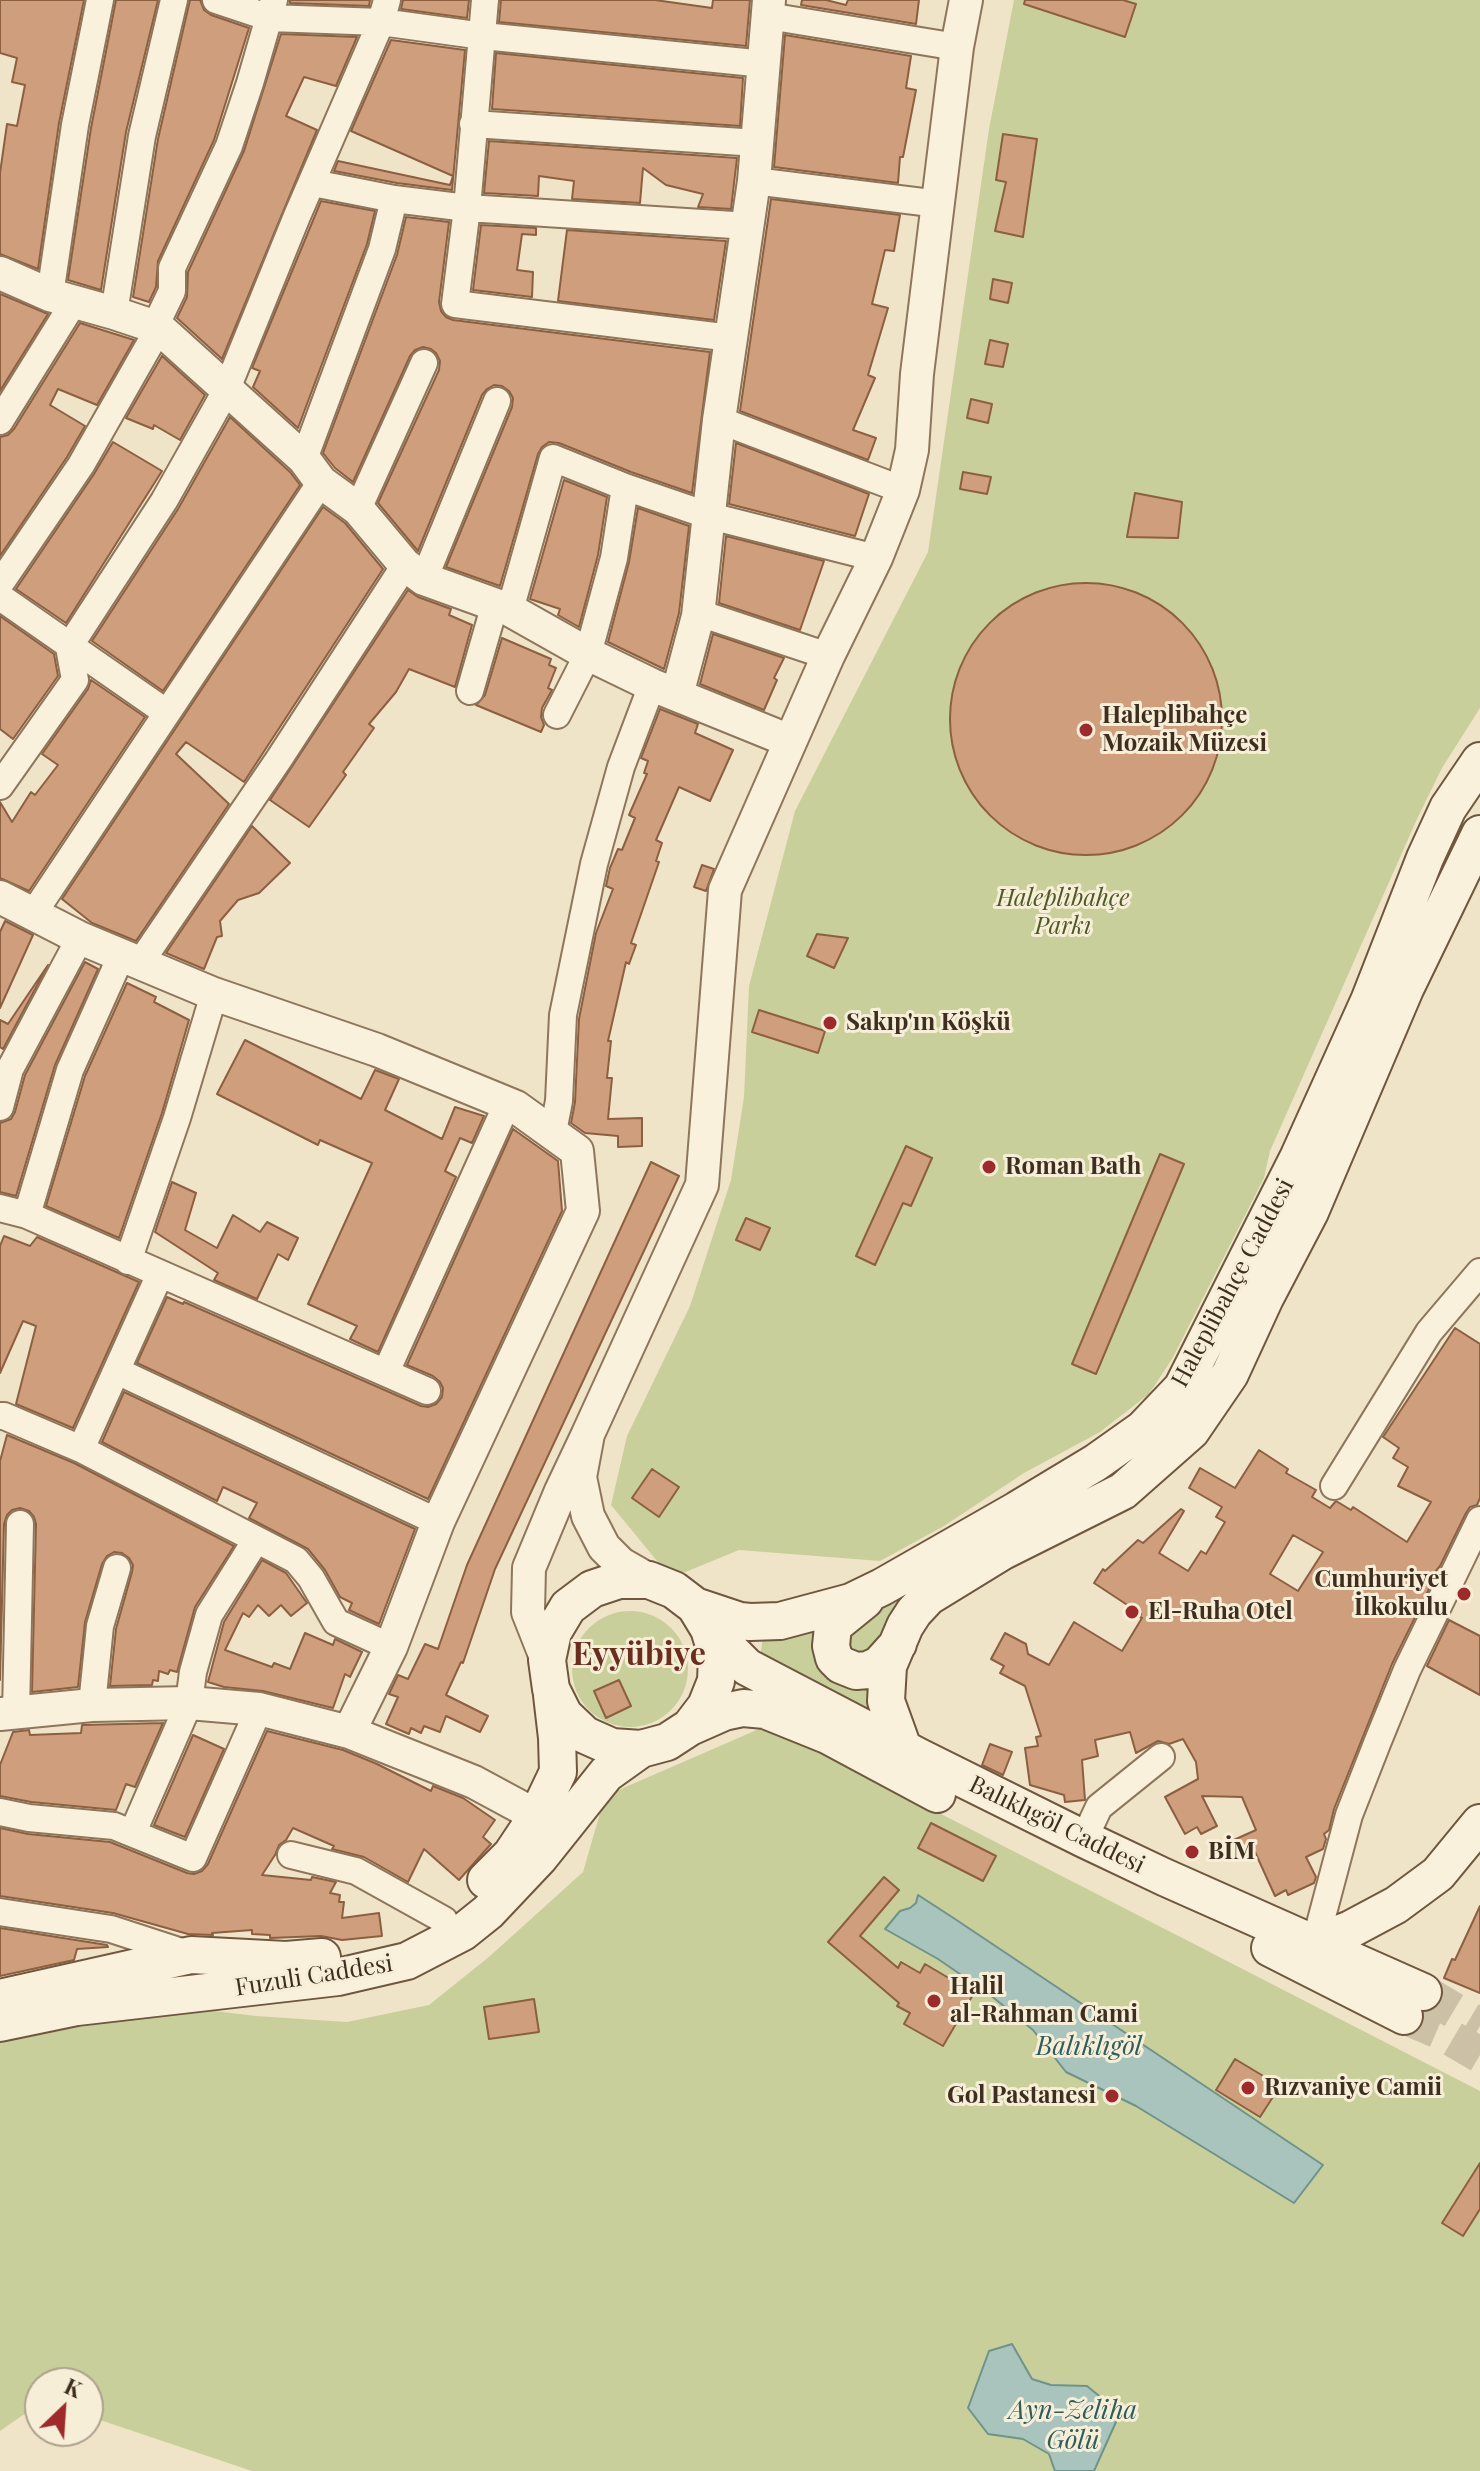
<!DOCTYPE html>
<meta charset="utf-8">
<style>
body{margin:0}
#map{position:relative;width:1480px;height:2471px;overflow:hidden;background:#f0e4c8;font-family:"Playfair Display",serif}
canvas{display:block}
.north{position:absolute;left:24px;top:2367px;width:80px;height:80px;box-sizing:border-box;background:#f7eed8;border:2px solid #ada18e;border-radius:50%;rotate:25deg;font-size:22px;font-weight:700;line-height:32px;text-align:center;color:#3d2e20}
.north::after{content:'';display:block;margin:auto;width:28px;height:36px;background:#9e2a2b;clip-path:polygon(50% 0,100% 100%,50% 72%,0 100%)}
</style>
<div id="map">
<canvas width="1480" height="2471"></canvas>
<div class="north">K</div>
</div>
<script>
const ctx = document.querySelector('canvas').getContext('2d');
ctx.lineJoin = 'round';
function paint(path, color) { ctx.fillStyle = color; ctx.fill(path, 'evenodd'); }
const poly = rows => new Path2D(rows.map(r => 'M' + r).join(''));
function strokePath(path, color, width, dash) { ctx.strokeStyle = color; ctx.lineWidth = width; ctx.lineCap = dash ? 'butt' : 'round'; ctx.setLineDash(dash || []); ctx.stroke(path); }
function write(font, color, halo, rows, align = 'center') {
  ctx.font = font + ' "Playfair Display",serif'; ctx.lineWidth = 6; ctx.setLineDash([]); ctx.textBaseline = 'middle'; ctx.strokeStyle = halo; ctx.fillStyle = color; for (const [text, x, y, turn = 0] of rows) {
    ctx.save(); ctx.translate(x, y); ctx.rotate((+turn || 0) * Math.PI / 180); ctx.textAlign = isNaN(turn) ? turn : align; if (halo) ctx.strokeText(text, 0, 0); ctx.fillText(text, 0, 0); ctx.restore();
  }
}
const green = poly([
 [1014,0,1480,0,1480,708,1442,768,1417,819,1270,1151,1264,1178,1172,1359,1149,1394,1100,1432,1024,1473,944,1526,880,1561,739,1550,671,1578,611,1505,627,1436,690,1306,731,1180,744,1097,749,986,795,811,928,552,989,129],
 [893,1594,902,1607,885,1624,881,1634,880,1645,852,1659,842,1636],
 '572 1669a58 58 0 1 1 116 0a58 58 0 1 1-116 0Z',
 [812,1632,815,1661,837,1683,851,1688,873,1689,879,1720,760,1659,763,1636],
 [768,1725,1480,2091,1480,2471,252,2471,88,2416,88,2383,40,2383,40,2410,23,2415,0,2431,0,2041,103,2014,182,2007,256,2016,347,2022,429,2005,490,1956,583,1872,605,1796]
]);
const water = poly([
 [918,1895,952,1917,1323,2165,1294,2203,1136,2106,1066,2072,1033,2030,989,1994,938,1959,885,1929,900,1911,910,1908,916,1903,918,1895],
 [1012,2344,1032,2379,1051,2385,1087,2386,1120,2413,1094,2471,1055,2471,1049,2454,1023,2439,988,2434,968,2408,989,2351,1012,2344]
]);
const building = poly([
 [0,0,84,0,59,123,38,269,0,254,0,173,7,124,17,126,25,85,12,82,17,58,0,53,0,0],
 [116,0,158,0,126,132,101,290,68,280,91,128,116,0],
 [190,0,200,0,204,10,211,15,249,28,214,140,158,261,156,287,149,302,133,297,158,139,190,0],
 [290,0,370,0,369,6,290,3,290,0],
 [403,0,469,0,467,18,401,9,403,0],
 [501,0,655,0,712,8,713,0,750,0,746,46,499,22,501,0],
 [802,0,826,0,846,5,848,0,919,0,916,24,801,5,802,0],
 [1025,0,1123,0,1136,4,1125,37,1024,4,1025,0],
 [281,34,357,37,336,86,304,77,286,116,317,130,222,359,177,318,187,297,188,272,244,151,281,34],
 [785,35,911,56,906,88,916,90,903,157,900,157,898,183,774,167,785,35],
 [391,40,465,50,452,190,397,183,334,171,338,161,450,185,453,176,351,131,391,40],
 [496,53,743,78,740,126,492,109,496,53],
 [1003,134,1037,139,1023,237,995,231,1006,182,996,180,1003,134],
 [489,141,737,158,731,209,698,207,703,194,666,185,643,168,640,203,572,199,574,181,539,176,538,196,484,193,489,141],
 [771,199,900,215,894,251,885,250,872,304,888,308,868,375,875,378,853,430,876,438,868,460,740,411,771,199],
 [321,201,375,211,367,244,298,428,253,387,260,371,252,368,321,201],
 [406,217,449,222,439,302,441,311,446,317,453,320,710,352,692,493,631,472,559,443,549,442,542,447,538,454,500,586,446,567,512,407,513,398,509,391,502,386,494,385,487,389,482,395,418,551,378,503,439,370,440,361,436,353,431,349,423,347,415,350,410,356,353,482,335,468,323,453,397,255,406,217],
 [481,225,536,228,536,235,522,234,517,270,533,272,532,297,473,290,481,225],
 [567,230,726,241,714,320,558,301,567,230],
 [993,279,1012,283,1008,303,990,299,993,279],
 [0,294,48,314,0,391,0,294],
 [80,323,134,340,97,405,58,389,50,405,85,426,67,457,0,556,0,437,8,435,14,429,80,323],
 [990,340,1008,344,1003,367,985,364,990,340],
 [162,356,205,395,180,440,154,425,153,429,126,418,162,356],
 [971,399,992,404,988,423,967,418,971,399],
 [230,417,290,472,300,485,163,691,92,641,178,509,230,417],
 [113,442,162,471,66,623,16,589,94,474,113,442],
 [736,443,869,494,855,536,729,504,736,443],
 [963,472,991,477,987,494,960,489,963,472],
 [564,480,607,497,598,555,579,627,558,615,560,609,530,599,564,480],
 [1135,493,1182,502,1178,538,1127,537,1135,493],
 [323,507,345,523,383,569,244,782,186,742,176,754,229,804,136,941,92,923,62,899,323,507],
 [638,508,689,526,679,613,664,669,608,642,629,562,638,508],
 [726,536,824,561,800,630,719,603,726,536],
 '950 719a136 136 0 1 1 272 0a136 136 0 1 1-272 0Z',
 [408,590,418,597,451,609,449,615,472,625,455,687,409,669,396,692,369,724,374,728,343,772,346,775,309,827,270,800,408,590],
 [0,616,54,654,58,676,13,739,0,729,0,616],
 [713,634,784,658,774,678,777,680,764,710,700,684,713,634],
 [502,638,551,659,549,665,556,668,548,688,552,690,542,708,541,717,544,725,541,732,476,705,485,695,502,638],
 [91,680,145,717,29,891,0,878,0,802,12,822,31,792,35,795,58,765,42,754,88,689,91,680],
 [660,709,698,724,695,733,733,750,710,801,679,787,656,840,662,843,656,861,659,862,631,943,636,945,629,964,626,962,608,1041,611,1041,607,1078,612,1078,608,1119,642,1118,642,1146,618,1147,618,1136,585,1133,571,1123,575,1102,579,1019,596,933,613,889,606,886,610,868,618,849,622,850,635,818,629,815,647,774,644,773,648,761,641,758,660,709],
 [252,826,290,863,259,893,238,900,220,921,222,936,217,937,204,969,166,953,252,826],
 [702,865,714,869,706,891,694,887,702,865],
 [5,921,33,935,0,1008,0,932,5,921],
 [817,934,848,938,834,968,807,956,817,934],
 [85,962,98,969,55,1065,16,1196,0,1192,0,1123,11,1119,15,1112,25,1075,85,962],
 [48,965,3,1049,0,1047,0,1020,8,1024,48,965],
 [127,983,156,997,154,1002,189,1020,162,1113,119,1238,46,1206,85,1076,127,983],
 [759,1010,825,1031,818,1053,752,1032,759,1010],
 [245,1040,361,1099,375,1070,399,1079,385,1110,442,1139,455,1107,484,1116,472,1143,460,1138,445,1171,456,1177,378,1352,350,1339,357,1326,308,1304,372,1163,320,1140,318,1145,217,1094,245,1040],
 [513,1129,558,1161,562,1211,428,1499,137,1363,167,1297,183,1304,184,1302,421,1406,428,1407,436,1404,442,1397,443,1388,440,1382,433,1376,407,1365,513,1129],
 [906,1146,932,1158,911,1206,903,1203,875,1265,856,1256,906,1146],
 [1160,1154,1184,1164,1096,1374,1072,1364,1160,1154],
 [651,1162,679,1176,495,1569,463,1663,461,1662,446,1695,488,1716,480,1732,446,1716,440,1732,424,1726,421,1733,411,1728,409,1734,386,1724,398,1697,389,1694,398,1675,408,1679,425,1644,438,1649,467,1565,651,1162],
 [172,1182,196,1193,185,1230,217,1248,233,1215,260,1232,267,1222,298,1238,288,1260,278,1254,257,1299,214,1280,218,1273,155,1232,172,1182],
 [746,1218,770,1228,760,1250,736,1240,746,1218],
 [4,1236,30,1246,37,1237,139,1282,73,1428,16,1404,36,1326,23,1321,0,1373,0,1246,4,1236],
 [1455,1328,1480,1344,1480,1498,1477,1505,1470,1507,1466,1513,1440,1566,1427,1582,1431,1585,1392,1664,1334,1809,1329,1830,1324,1834,1326,1839,1323,1849,1306,1857,1316,1877,1314,1883,1288,1895,1286,1890,1275,1896,1255,1852,1235,1861,1227,1843,1256,1830,1242,1797,1202,1796,1217,1826,1201,1834,1197,1827,1185,1834,1165,1797,1198,1779,1196,1762,1183,1739,1169,1744,1158,1741,1136,1753,1130,1732,1095,1740,1098,1756,1082,1760,1085,1800,1065,1802,1064,1795,1030,1785,1025,1748,1038,1746,1036,1737,1041,1736,1025,1686,1000,1673,1004,1666,991,1659,1005,1633,1026,1644,1028,1654,1049,1665,1074,1622,1122,1651,1142,1618,1140,1617,1141,1614,1094,1583,1103,1569,1105,1571,1138,1540,1143,1543,1181,1509,1184,1511,1159,1553,1188,1571,1201,1551,1206,1554,1225,1522,1216,1517,1222,1507,1189,1488,1200,1468,1235,1488,1259,1450,1288,1469,1286,1473,1316,1490,1312,1497,1330,1508,1336,1501,1351,1510,1353,1507,1407,1542,1431,1502,1398,1486,1408,1467,1393,1458,1399,1448,1383,1437,1455,1328],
 [1293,1535,1323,1552,1298,1591,1270,1574,1293,1535],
 [124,1392,415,1529,379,1624,349,1610,352,1603,340,1597,325,1570,308,1549,249,1518,257,1503,223,1487,217,1501,102,1442,124,1392],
 [7,1435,74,1463,234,1546,195,1607,177,1672,170,1670,168,1674,159,1671,158,1681,153,1680,152,1685,110,1686,116,1629,132,1572,133,1565,129,1558,122,1553,114,1552,107,1556,102,1564,85,1622,78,1687,32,1692,36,1524,34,1517,29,1511,20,1508,12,1510,7,1515,4,1524,0,1680,0,1461,7,1435],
 [652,1469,679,1487,659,1517,632,1498,652,1469],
 [262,1560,286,1573,307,1603,291,1616,281,1605,269,1616,258,1605,249,1617,243,1613,225,1650,272,1667,274,1663,290,1669,305,1633,333,1645,335,1639,362,1652,350,1677,345,1674,333,1708,263,1691,224,1687,208,1682,224,1622,262,1560],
 [1449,1620,1480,1636,1480,1695,1427,1666,1449,1620],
 [619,1680,631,1706,606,1718,594,1691,619,1680],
 [163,1723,135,1787,126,1784,116,1810,31,1802,0,1796,0,1765,13,1732,29,1730,30,1735,81,1733,82,1725,163,1723],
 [267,1731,343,1750,377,1764,431,1791,433,1786,463,1798,495,1820,483,1837,491,1844,459,1880,424,1849,408,1882,364,1857,332,1849,334,1846,293,1828,286,1840,279,1845,275,1855,262,1875,311,1880,312,1877,336,1882,330,1893,340,1895,339,1902,344,1902,342,1918,379,1913,382,1936,342,1940,321,1936,270,1938,270,1935,252,1934,252,1930,212,1933,213,1935,188,1934,113,1913,0,1896,0,1828,28,1834,110,1842,187,1873,194,1874,202,1871,208,1864,267,1731],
 [193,1735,224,1749,185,1837,154,1825,193,1735],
 [990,1744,1012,1752,1003,1775,982,1765,990,1744],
 [931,1823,996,1856,983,1881,918,1848,931,1823],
 [884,1877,899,1890,860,1936,898,1968,901,1962,920,1973,925,1964,974,1993,943,2046,904,2024,910,2013,897,2006,899,2003,828,1942,884,1877],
 [1480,1906,1480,1993,1444,1978,1452,1959,1455,1960,1480,1906],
 [0,1928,107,1945,108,1947,77,1949,74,1960,0,1976,0,1928],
 [534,1999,539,2032,489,2039,484,2007,534,1999],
 [1235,2059,1280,2086,1260,2117,1216,2090,1235,2059],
 [1480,2163,1480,2209,1463,2236,1442,2223,1480,2163]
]);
const secondaryTunnel = poly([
 [1423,1992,1480,2026],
 [1404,2016,1439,2031,1480,2055]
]);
const minor = poly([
 [216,0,270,18,381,22,483,36,765,64],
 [485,0,467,208,455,304,731,338],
 [768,16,957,47],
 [473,124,757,143],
 [754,181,939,204],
 [313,183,394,199,467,208,749,226],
 [50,295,75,125,100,0],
 [114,313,142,136,174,0],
 [719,420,903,490],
 [0,421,74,302],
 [304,459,382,249,394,199],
 [358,509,424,363],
 [424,579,497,401],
 [0,584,81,465,159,328,160,316,172,291,172,268,229,146,250,83,274,0],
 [0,597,167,713],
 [510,610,553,458,625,487,710,516,876,558],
 [699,613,828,656],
 [470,691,495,604],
 [557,715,588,654,614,558,625,487],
 [0,786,75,680,69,647,164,501,226,391,297,216,381,22,387,0],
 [33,914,321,482],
 [140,963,279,759,405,565],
 [0,1107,10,1069,80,938],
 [553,1132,559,1101,563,1015,594,864,621,767,652,685],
 [0,1208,27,1215,427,1391],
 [27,1215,70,1070,122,954],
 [128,1261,177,1118,214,994],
 [117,1371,438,1522],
 [386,1372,507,1104],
 [0,1416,4,1416,81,1449,296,1560,311,1578,336,1622,391,1647],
 [81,1449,160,1274],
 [1334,1486,1429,1332,1480,1272],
 [92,1705,100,1626,117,1568],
 [16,1714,20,1524],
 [0,1812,29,1818,114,1826,193,1858,259,1709],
 [133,1832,189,1703,193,1672,209,1615,256,1540],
 [1084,1839,1099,1807,1161,1757],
 [291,1855,356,1871,444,1920],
 [0,1912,111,1929,191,1955],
 [1315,1943,1349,1815,1378,1741,1407,1670,1480,1520]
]);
const tertiary = poly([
 [0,273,50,295,114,313,159,328,304,459,321,482,358,509,405,565,424,579,510,610,588,654,652,685,790,741],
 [677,695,698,616,719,420,754,181,769,0],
 [0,897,80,938,214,994,377,1050,516,1107,577,1151,583,1211,438,1522,391,1647,349,1732],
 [588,1434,702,1185,725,890,828,656,876,558,903,490,912,450,917,374,957,47,966,0],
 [547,1660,528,1612,529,1568,561,1491,588,1434,580,1477,588,1516,604,1547,621,1564,649,1580],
 [0,1714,92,1705,189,1703,259,1709,349,1732,474,1782,537,1816]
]);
const secondary = poly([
 [865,1600,833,1626,831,1646,834,1658,841,1665,856,1671,868,1670,879,1665,898,1644],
 [695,1606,740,1621,750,1622,780,1621,851,1602,882,1587,1017,1510,1095,1463,1143,1429,1182,1388,1299,1156,1369,1001,1425,858,1448,808,1480,761],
 [709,1629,717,1655,716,1681,706,1706,690,1727,667,1742,641,1749,612,1747,585,1735,564,1715,551,1689,547,1660,553,1632,568,1607,592,1589,619,1580,649,1580,674,1590,695,1606,709,1629,747,1667,919,1757,1084,1839,1164,1877,1423,1992],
 [690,1727,724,1712,743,1708,765,1710,827,1735,937,1794],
 [903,1748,886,1701,888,1666,905,1626,914,1612,928,1597,1003,1551,1123,1491,1191,1431,1230,1374,1265,1298,1310,1212,1405,989,1480,834],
 [486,1880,511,1855,537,1816,558,1772,557,1738,552,1695],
 [1315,1943,1351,1929,1396,1905,1438,1874,1480,1823],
 [1270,1948,1404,2016],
 [0,1998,191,1955,286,1960,322,1957],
 [0,2023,77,2007,338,1977,407,1961,463,1932,488,1912,539,1858,606,1774,641,1749]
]);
const markers = [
 [1086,730,8,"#9e2a2b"],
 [830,1023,8,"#9e2a2b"],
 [989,1167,8,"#9e2a2b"],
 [1464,1594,8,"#9e2a2b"],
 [1132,1612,8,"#9e2a2b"],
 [1192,1852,8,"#9e2a2b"],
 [934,2001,8,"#9e2a2b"],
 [1248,2088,8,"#9e2a2b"],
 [1112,2096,8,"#9e2a2b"]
];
const poiNames = [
 ["Haleplibahçe",1102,716],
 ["Mozaik Müzesi",1102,744],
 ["Sakıp'ın Köşkü",846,1023],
 ["Roman Bath",1005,1167],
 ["Cumhuriyet",1448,1580,"right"],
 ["İlkokulu",1448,1608,"right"],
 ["El-Ruha Otel",1148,1612],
 ["BİM",1208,1852],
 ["Halil",950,1987],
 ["al-Rahman Cami",950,2015],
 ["Rızvaniye Camii",1264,2088],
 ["Gol Pastanesi",1096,2096,"right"]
];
const parkNames = [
 ["Haleplibahçe",1063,899],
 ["Parkı",1063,927]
];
const streetNames = [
 ["Haleplibahçe Caddesi",1233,1283,-62],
 ["Balıklıgöl Caddesi",1057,1825,26],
 ["Fuzuli Caddesi",314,1976,-9]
];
const waterNames = [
 ["Balıklıgöl",1089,2047],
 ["Ayn-Zeliha",1073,2411],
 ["Gölü",1073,2441]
];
const districtNames = [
 ["Eyyübiye",639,1655]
];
paint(green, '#c9cf9b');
paint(water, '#a9c4bc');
strokePath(water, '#6f938a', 2);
paint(building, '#cf9f7d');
strokePath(building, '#8d5f41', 2);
strokePath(secondaryTunnel, '#ccc0a6', 36, [36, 18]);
strokePath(minor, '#8d765c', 30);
strokePath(tertiary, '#8d765c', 36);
strokePath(secondary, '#6f573f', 40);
strokePath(minor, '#faf1dc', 26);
strokePath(tertiary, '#faf1dc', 32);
strokePath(secondary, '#faf1dc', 36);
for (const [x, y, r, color] of markers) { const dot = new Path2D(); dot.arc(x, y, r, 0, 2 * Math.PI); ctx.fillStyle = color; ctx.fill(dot); strokePath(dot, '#f7eed8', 3); }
write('bold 24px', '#3d2e20', '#f7eed8', poiNames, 'left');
write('italic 24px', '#4d5a26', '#f7eed8', parkNames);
write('24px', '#3d2e20', '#f7eed8', streetNames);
write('italic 26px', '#2f5d5a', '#f7eed8', waterNames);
write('bold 32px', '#6b2e1e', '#f7eed8', districtNames);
</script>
